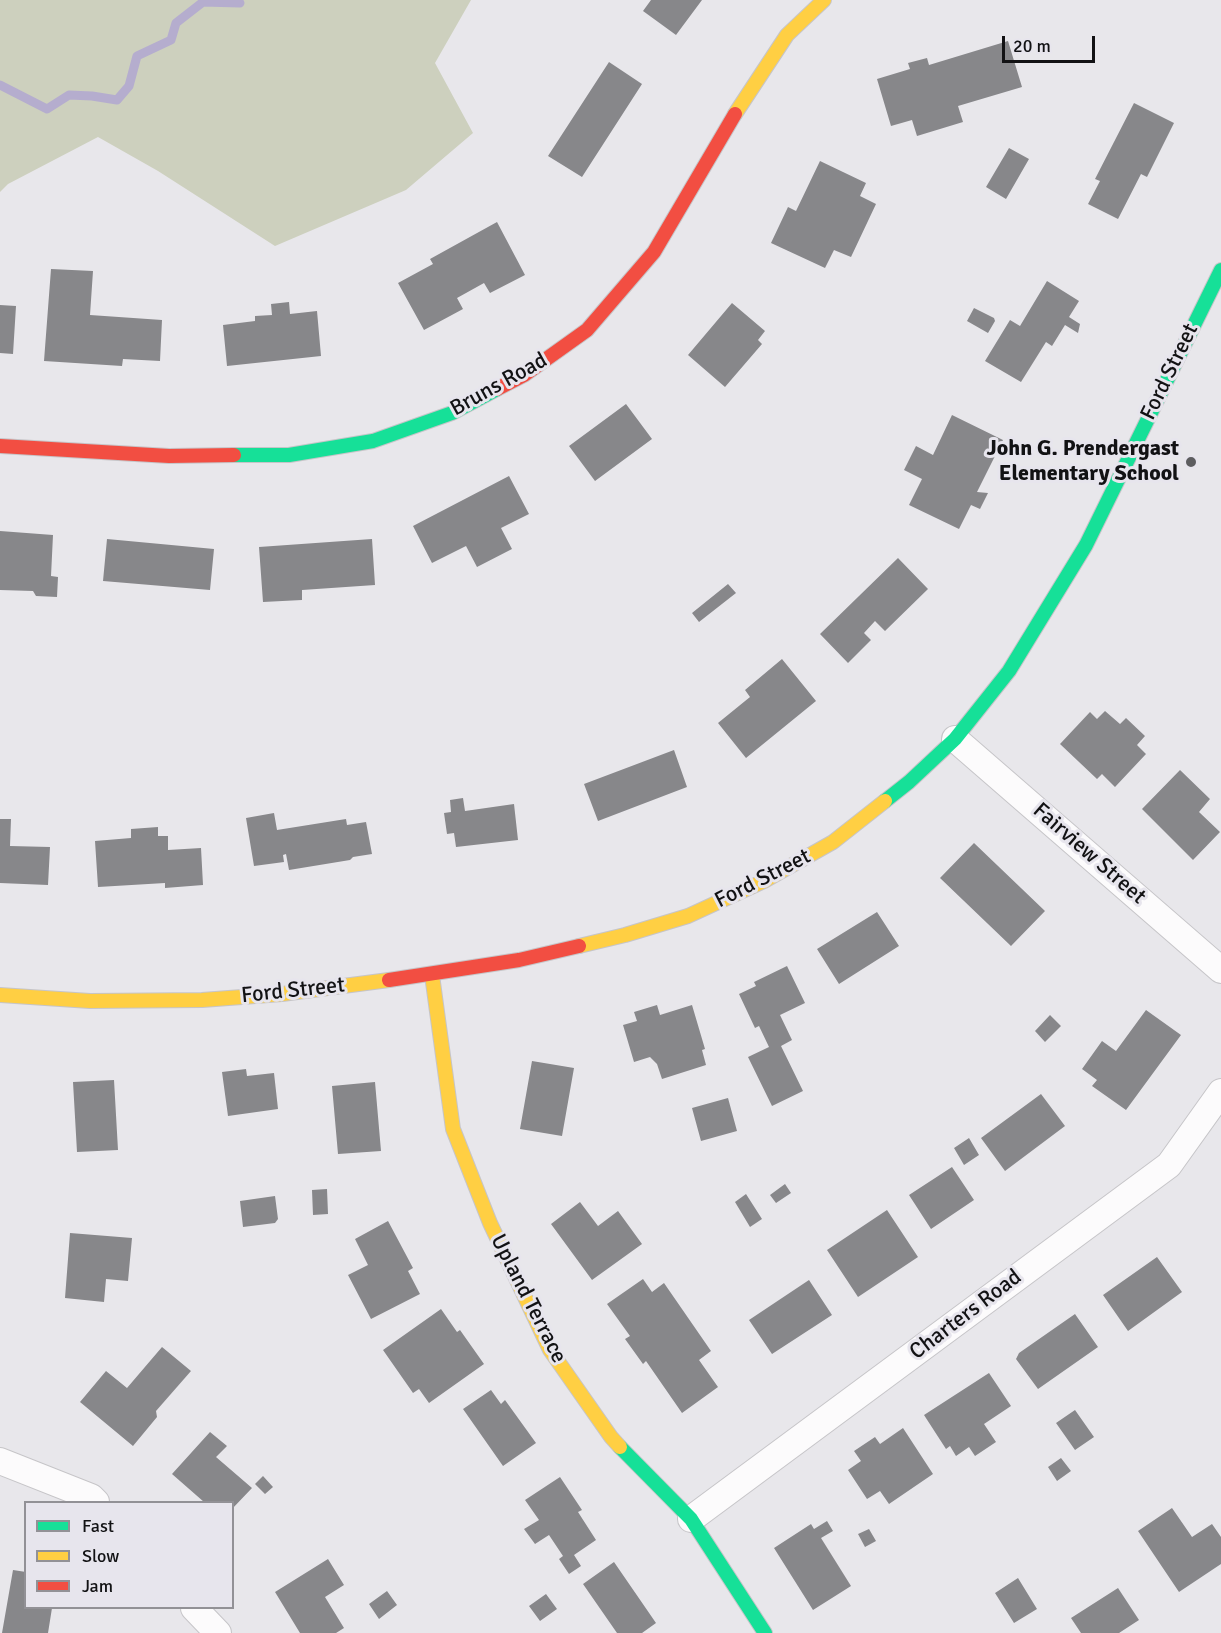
<!DOCTYPE html>
<style>
body{margin:0}
#map{position:relative;width:1221px;height:1633px;overflow:hidden;background:#e8e7eb;font-family:Signika,sans-serif}
canvas{display:block}
.legend{position:absolute;left:24px;top:1501px;width:210px;height:108px;box-sizing:border-box;background:#e7e5ed;border:2px solid #929196;margin:0;padding:8px 10px;list-style:none;font-size:18px;color:#121214}
.legend li{display:flex;align-items:center;gap:12px;height:30px}
.legend b{width:30px;border:2px solid #929196}
.scale{position:absolute;left:1002px;top:36px;width:93px;height:27px;box-sizing:border-box;border:3px solid #121214;border-top:0;padding-left:8px;font-size:18px;line-height:21px;white-space:nowrap;color:#121214;-webkit-text-stroke:4px #e7e5ed;paint-order:stroke}
</style>
<div id="map">
<canvas width="1221" height="1633"></canvas>
<ul class="legend">
<li><b style="height:8px;background:#16e098"></b>Fast</li>
<li><b style="height:8px;background:#ffcf43"></b>Slow</li>
<li><b style="height:8px;background:#f24e42"></b>Jam</li>
</ul>
<div class="scale">20 m</div>
</div>
<script>
const ctx = document.querySelector('canvas').getContext('2d');
ctx.lineJoin = 'round';
function paint(path, color) { ctx.fillStyle = color; ctx.fill(path, 'evenodd'); }
const poly = rows => new Path2D(rows.map(r => 'M' + r).join(''));
function strokePath(path, color, width, dash) { ctx.strokeStyle = color; ctx.lineWidth = width; ctx.lineCap = dash ? 'butt' : 'round'; ctx.setLineDash(dash || []); ctx.stroke(path); }
function write(font, color, halo, rows, align = 'center') {
  ctx.font = font + ' Signika,sans-serif'; ctx.lineWidth = 6; ctx.setLineDash([]); ctx.textBaseline = 'middle'; ctx.strokeStyle = halo; ctx.fillStyle = color; for (const [text, x, y, turn = 0] of rows) {
    ctx.save(); ctx.translate(x, y); ctx.rotate((+turn || 0) * Math.PI / 180); ctx.textAlign = isNaN(turn) ? turn : align; if (halo) ctx.strokeText(text, 0, 0); ctx.fillText(text, 0, 0); ctx.restore();
  }
}
const green = poly([
 [0,0,471,0,435,63,473,133,406,190,275,246,158,171,98,137,8,184,0,192]
]);
const stream = poly([
 [0,85,47,109,69,95,92,96,117,100,129,86,137,56,171,40,176,23,203,2,240,3]
]);
const building = poly([
 [651,0,702,0,676,35,643,11],
 [1008,41,1022,87,958,106,963,122,917,136,912,120,891,126,877,79,910,69,908,63,927,58,929,65],
 [609,62,642,84,582,177,548,156],
 [1134,103,1174,123,1147,177,1141,174,1118,219,1088,204,1100,181,1095,179],
 [1009,148,1029,159,1006,199,986,187],
 [820,161,866,183,860,196,876,204,851,257,834,250,825,268,771,243,788,207,796,211],
 [497,222,525,275,490,293,484,283,457,298,463,309,424,330,398,283,433,264,430,259],
 [51,269,93,271,90,315,162,320,160,361,123,359,122,366,44,361],
 [1047,281,1079,301,1069,317,1080,324,1078,333,1065,325,1052,346,1046,342,1021,382,985,361,1010,320,1020,326],
 [289,302,290,314,317,311,321,356,227,366,223,325,255,321,255,316,272,315,271,304],
 [732,303,765,331,758,340,762,344,725,387,688,355],
 [0,305,16,306,13,354,0,353],
 [974,308,994,318,995,321,988,333,967,321],
 [626,404,652,439,595,481,569,446],
 [952,415,1003,440,977,492,988,493,980,509,971,505,959,529,909,505,922,479,904,470,916,446,933,455],
 [509,476,529,514,501,528,512,549,477,567,466,546,432,563,413,526],
 [0,531,53,535,51,576,58,577,57,597,36,596,33,591,0,590],
 [107,539,214,549,210,590,103,581],
 [372,539,375,585,302,590,302,600,263,602,259,547],
 [898,558,928,589,885,631,875,621,864,633,871,640,848,663,820,634],
 [728,584,736,593,699,622,692,613],
 [782,659,816,701,746,758,718,723,750,697,745,690],
 [1105,711,1120,724,1126,718,1145,736,1137,745,1146,754,1115,787,1102,774,1097,779,1060,744,1090,712,1097,719],
 [674,750,687,787,598,821,584,784],
 [1180,770,1210,799,1199,812,1220,832,1193,860,1142,809],
 [463,798,465,811,514,804,518,840,456,847,454,833,447,834,444,813,451,812,450,800],
 [274,813,277,830,346,819,347,825,366,822,372,854,353,857,350,860,289,870,286,854,283,855,284,862,254,866,246,818],
 [0,819,11,819,10,846,50,847,48,885,0,883],
 [158,827,158,836,168,836,168,850,201,848,203,885,165,888,165,883,98,887,95,841,131,838,131,829],
 [974,843,1045,911,1011,946,940,878],
 [877,912,899,946,839,984,817,949],
 [787,966,805,1003,780,1015,792,1040,781,1046,803,1091,772,1106,748,1057,769,1047,759,1026,755,1028,739,994,756,986,754,982],
 [657,1005,660,1015,692,1005,705,1049,702,1050,706,1065,662,1079,657,1064,650,1057,634,1062,623,1025,637,1021,634,1012],
 [1146,1010,1181,1035,1126,1110,1092,1086,1097,1080,1082,1069,1102,1041,1116,1051],
 [1050,1015,1061,1026,1045,1042,1035,1031],
 [532,1061,574,1068,562,1136,520,1129],
 [246,1069,247,1076,274,1073,278,1109,228,1116,222,1072],
 [114,1080,118,1150,77,1152,73,1082],
 [375,1082,381,1151,338,1154,332,1086],
 [1041,1094,1065,1126,1005,1171,981,1138],
 [728,1098,737,1131,701,1141,692,1108],
 [969,1138,979,1155,964,1165,954,1148],
 [952,1167,974,1200,931,1229,909,1195],
 [785,1184,791,1193,776,1203,770,1195],
 [327,1189,328,1214,313,1215,312,1190],
 [746,1194,762,1219,750,1227,735,1202],
 [275,1196,278,1219,275,1223,243,1227,240,1201],
 [580,1202,598,1226,618,1211,642,1244,592,1280,551,1224],
 [887,1210,918,1257,858,1297,827,1250],
 [388,1221,413,1268,408,1271,420,1294,371,1319,348,1275,368,1265,355,1239],
 [70,1233,132,1238,128,1281,106,1279,104,1302,65,1298],
 [1157,1257,1182,1292,1128,1331,1103,1295],
 [643,1279,652,1292,664,1283,711,1351,699,1360,718,1387,682,1413,646,1361,643,1364,625,1339,630,1336,607,1304],
 [809,1280,832,1315,772,1354,749,1320],
 [441,1309,457,1332,460,1330,484,1364,429,1403,419,1389,413,1393,383,1350],
 [1075,1314,1098,1347,1038,1389,1016,1359,1019,1353],
 [162,1347,191,1371,156,1411,157,1417,133,1446,80,1402,106,1371,127,1388],
 [989,1373,1011,1406,984,1424,996,1442,975,1456,969,1447,956,1456,950,1446,946,1449,924,1415],
 [491,1390,501,1404,505,1400,536,1443,503,1466,463,1409],
 [1075,1410,1094,1437,1075,1450,1056,1423],
 [903,1428,933,1474,889,1504,880,1491,867,1499,848,1470,861,1461,854,1451,875,1437,880,1444],
 [210,1432,227,1446,216,1457,252,1488,232,1509,232,1502,204,1502,172,1474],
 [1061,1458,1071,1471,1057,1481,1048,1467],
 [263,1476,273,1487,265,1494,255,1484],
 [560,1477,582,1510,578,1512,596,1540,574,1555,581,1566,569,1574,559,1559,563,1556,549,1535,535,1544,524,1529,539,1520,525,1500],
 [1172,1508,1192,1537,1212,1524,1221,1537,1221,1564,1179,1592,1138,1531],
 [827,1521,833,1531,821,1538,851,1586,813,1610,774,1548,811,1524,814,1529],
 [869,1529,876,1541,865,1547,858,1534],
 [328,1559,344,1585,325,1597,344,1628,336,1633,300,1633,275,1592],
 [614,1562,656,1623,642,1633,617,1633,583,1584],
 [13,1570,26,1572,26,1608,52,1608,48,1633,2,1633],
 [1018,1578,1037,1609,1014,1623,995,1593],
 [1118,1588,1139,1620,1119,1633,1081,1633,1071,1618],
 [387,1591,397,1605,379,1619,369,1604],
 [546,1594,557,1609,540,1621,529,1606]
]);
const street = poly([
 [955,739,1221,970],
 [0,1461,91,1497,96,1502],
 [691,1519,1169,1165,1221,1092],
 [194,1608,218,1633]
]);
const fast = poly([
 [234,455,289,455,373,441,452,413,497,389],
 [885,801,909,782,955,739,1009,671,1086,545,1221,270],
 [620,1447,691,1519,765,1633]
]);
const slow = poly([
 [735,114,787,35,824,0],
 [579,946,625,935,688,916,764,881,833,842,885,801],
 [432,975,453,1129,490,1223,550,1350,611,1437,620,1447],
 [0,995,90,1001,202,1000,282,994,389,980]
]);
const jam = poly([
 [497,389,524,375,587,330,654,252,735,114],
 [0,446,169,456,234,455],
 [389,980,519,960,579,946]
]);
const markers = [
 [1191,462,6,"#5d5d5f"]
];
const streetNames = [
 ["Ford Street",1170,372,-64],
 ["Bruns Road",499,385,-29],
 ["Fairview Street",1089,854,41],
 ["Ford Street",763,879,-27],
 ["Ford Street",293,991,-6],
 ["Upland Terrace",528,1299,63],
 ["Charters Road",966,1315,-37]
];
const poiNames = [
 ["John G. Prendergast",1179,449],
 ["Elementary School",1179,474]
];
paint(green, '#cdd0be');
strokePath(stream, '#b5adce', 9);
paint(building, '#87878a');
strokePath(street, '#c6c5c8', 28);
strokePath(fast, '#c6c5c8', 16);
strokePath(slow, '#c6c5c8', 16);
strokePath(jam, '#c6c5c8', 16);
strokePath(street, '#fcfbfc', 26);
strokePath(fast, '#16e098', 14);
strokePath(slow, '#ffcf43', 14);
strokePath(jam, '#f24e42', 14);
for (const [x, y, r, color] of markers) { const dot = new Path2D(); dot.arc(x, y, r, 0, 2 * Math.PI); ctx.fillStyle = color; ctx.fill(dot); strokePath(dot, '#e7e5ed', 2); }
write('22px', '#121214', '#e7e5ed', streetNames);
write('bold 22px', '#121214', '#e7e5ed', poiNames, 'right');
</script>
